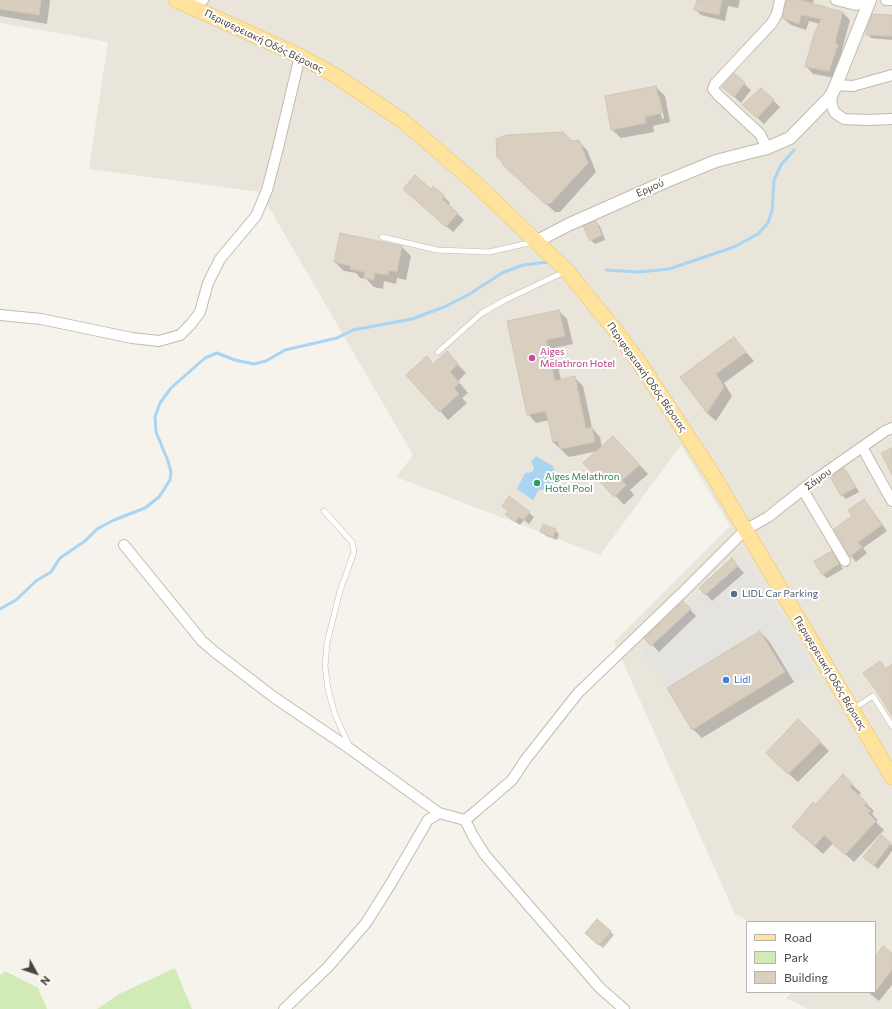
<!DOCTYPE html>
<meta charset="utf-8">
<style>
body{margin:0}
#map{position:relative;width:892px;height:1009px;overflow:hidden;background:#f6f3ec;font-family:Commissioner,sans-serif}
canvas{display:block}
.legend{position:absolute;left:746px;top:921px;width:130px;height:72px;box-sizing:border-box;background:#fff;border:1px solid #b7b4b0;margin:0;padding:5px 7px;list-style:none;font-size:12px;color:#4b4439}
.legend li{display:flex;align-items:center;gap:8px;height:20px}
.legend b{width:20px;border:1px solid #b7b4b0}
.north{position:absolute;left:16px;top:953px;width:40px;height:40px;-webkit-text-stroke:3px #fff;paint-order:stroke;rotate:130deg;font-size:11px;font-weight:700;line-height:16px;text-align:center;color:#4b4439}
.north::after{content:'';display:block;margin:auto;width:14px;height:18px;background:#4b4439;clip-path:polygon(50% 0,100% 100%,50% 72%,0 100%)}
</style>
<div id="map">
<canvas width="892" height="1009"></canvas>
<ul class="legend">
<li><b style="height:5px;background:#ffe39c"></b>Road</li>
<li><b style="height:11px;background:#d2eab5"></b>Park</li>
<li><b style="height:11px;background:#d8cfc1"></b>Building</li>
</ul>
<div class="north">N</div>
</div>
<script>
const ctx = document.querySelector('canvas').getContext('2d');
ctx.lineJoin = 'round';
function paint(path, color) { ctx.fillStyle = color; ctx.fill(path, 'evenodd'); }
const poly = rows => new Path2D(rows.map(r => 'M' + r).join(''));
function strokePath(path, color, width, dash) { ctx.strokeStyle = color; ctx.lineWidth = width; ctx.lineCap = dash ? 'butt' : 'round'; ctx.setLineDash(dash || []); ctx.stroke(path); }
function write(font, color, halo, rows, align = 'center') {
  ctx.font = font + ' Commissioner,sans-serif'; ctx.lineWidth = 4; ctx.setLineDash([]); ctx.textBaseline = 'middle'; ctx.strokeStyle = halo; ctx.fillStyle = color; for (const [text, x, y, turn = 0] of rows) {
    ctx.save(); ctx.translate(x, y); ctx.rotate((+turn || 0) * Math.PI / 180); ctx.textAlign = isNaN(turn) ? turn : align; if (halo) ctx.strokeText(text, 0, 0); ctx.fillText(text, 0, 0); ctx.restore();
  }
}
const residential = poly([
 [0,0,892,0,892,1009,808,1009,786,998,791,992,875,992,875,922,750,922,735,914,614,642,730,526,681,445,600,555,396,477,413,455,260,192,89,169,108,42,0,23]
]);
const green = poly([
 [175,968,192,1009,97,1009,119,994],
 [5,971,38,988,47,1009,0,1009,0,975]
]);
const parking = poly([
 [743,557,793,633,814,671,794,686,760,631,667,688,641,648]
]);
const water = poly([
 [536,456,553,466,556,478,550,488,539,490,533,500,517,489,525,473,532,472,534,467,531,462]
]);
const shadow = poly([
 [0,0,50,0,47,24,0,16],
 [698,0,740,0,738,8,728,6,725,21,701,15,695,9],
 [787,0,814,0,812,5,843,13,850,20,842,50,845,54,836,78,813,74,806,66,820,24,809,21,806,30,791,25,783,18],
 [892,16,892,40,871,38,867,34],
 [734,75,751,90,741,103,730,93],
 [656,87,665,96,670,122,653,126,654,132,621,138,612,130],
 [657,96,659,96,664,118,662,119],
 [761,89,780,107,764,124,750,111],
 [578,141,587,150,596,172,560,212,555,212,513,174,572,142],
 [434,187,450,203,448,205,464,220,453,232,404,189,431,190],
 [596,222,600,226,605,240,595,244,591,240],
 [341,234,402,247,411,256,406,280,397,278,396,284,384,281,383,289,374,287,366,279,360,278,356,273,344,271,335,262],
 [559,311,567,319,573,344,554,348,561,380,574,377,583,386,592,428,600,437,602,447,622,446,648,474,630,490,634,495,624,505,585,463,598,451,569,457,553,442,549,420,536,423,528,414,508,322],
 [734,339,754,361,724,383,732,396,716,421,707,413,682,377],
 [447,353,466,373,458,381,468,393,462,398,467,403,448,420,440,411,434,365],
 [844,469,848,473,859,492,846,499,842,495,831,478],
 [509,497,534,517,529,524,524,520,520,525,510,518,509,511],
 [863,501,869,506,887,531,863,548,867,553,856,562,851,556,854,517],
 [555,530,559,534,557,540,546,536,542,532],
 [831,552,836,557,843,569,827,578,822,574],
 [732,560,744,573,712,601,700,588],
 [683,602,696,616,659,652,646,638],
 [760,632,769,641,794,682,702,738,693,729],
 [798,720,829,751,798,782,776,762],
 [843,776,861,793,858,796,874,811,872,814,878,820,876,822,884,830,854,862,833,843,823,854,793,827,816,805],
 [890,843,892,845,892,851,878,869,869,861],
 [610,931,614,935,603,948,590,937],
 [892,954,892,985,879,1001,868,992,875,992,875,959]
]);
const stream = poly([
 [606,270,639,272,669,269,734,247,758,234,768,223,772,211,774,180,781,165,794,150],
 [0,609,16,600,36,581,51,572,60,558,85,541,97,529,114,520,145,508,159,497,170,480,171,472,168,461,156,432,155,417,160,403,171,388,205,358,217,353,235,360,254,364,266,361,285,350,337,338,353,330,412,319,444,307,468,295,502,273,523,265,548,262]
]);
const building = poly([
 [0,0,41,0,39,15,0,9,0,0],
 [697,0,722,0,719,15,694,10,697,0],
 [786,0,800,0,843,12,835,42,838,45,829,71,805,67,813,37,821,19,801,15,799,24,782,18,786,0],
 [872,14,892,15,892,36,866,35,866,30,872,14],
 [734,73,745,83,734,97,722,87,734,73],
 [656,86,662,113,645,117,646,123,611,130,605,96,656,86],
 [761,88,774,100,757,118,742,105,761,88],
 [563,132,572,141,579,140,588,163,551,203,545,204,503,165,502,161,497,157,496,139,507,135,563,132],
 [415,175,431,189,433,186,444,195,442,199,458,213,446,227,403,189,415,175],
 [596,221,602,235,590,241,583,226,596,221],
 [340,233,402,246,397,272,389,270,388,275,375,273,374,280,364,278,365,272,350,269,351,266,334,262,340,233],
 [559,310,565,336,546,340,555,381,575,376,586,429,592,427,595,442,560,449,558,441,553,442,546,411,527,415,507,321,559,310],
 [734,337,746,352,716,374,724,387,707,413,680,377,734,337],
 [447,351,458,364,450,372,460,383,454,388,459,394,439,412,406,375,427,356,433,364,447,351],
 [613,436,640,465,622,480,626,485,614,497,583,463,613,436],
 [892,448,892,475,881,453,892,448],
 [844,468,856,487,841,496,830,477,844,468],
 [509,496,530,512,524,520,519,517,515,522,505,514,508,511,502,506,509,496],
 [864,499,882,525,858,542,862,547,850,557,834,529,852,516,848,510,864,499],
 [543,524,556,529,553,537,540,532,543,524],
 [832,551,839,564,822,575,814,561,832,551],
 [732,558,738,566,705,595,699,588,732,558],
 [683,601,691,609,651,646,644,638,683,601],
 [760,631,785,672,692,730,667,688,760,631],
 [880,661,886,669,892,664,892,716,878,693,863,673,880,661],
 [798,719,821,742,788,774,766,753,798,719],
 [843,774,853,784,850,787,867,803,864,805,871,811,868,813,876,821,845,855,824,835,815,846,792,827,813,802,816,804,843,774],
 [881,835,891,843,874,866,863,857,881,835],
 [597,919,611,931,598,945,585,933,597,919],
 [883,946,892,953,892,970,875,992,875,957,883,946]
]);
const service = poly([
 [382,237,437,250,489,252,533,242],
 [438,352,482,313,505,300,566,271],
 [324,511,352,542,354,552,340,591,327,643,325,666,328,689,335,715,350,747],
 [853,709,873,696,892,726]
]);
const minor = poly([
 [836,0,856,5,869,0],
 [886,0,892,0],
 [189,5,203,0],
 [836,85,853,86,892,75],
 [831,96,832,106,835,113,844,119,867,120,892,119],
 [767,148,760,134,717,94,713,89,715,84,772,23,777,14,780,0],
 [0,315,41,319,132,338,159,341,180,335,191,324,200,312,208,283,220,259,256,216,267,190,277,152,300,56],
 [862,447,892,501],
 [803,490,845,561],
 [124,545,202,641,216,653,275,698,346,746,439,813],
 [465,820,473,836,485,855,600,988,624,1009],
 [284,1009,328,967,366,923,390,885,428,820,439,813,465,820,476,811,512,780,526,759,578,693,684,591,745,530,768,517,812,482,885,431,892,428]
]);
const tertiary = poly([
 [537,241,570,224,667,181,716,161,767,148,790,138,831,96,836,85,870,0]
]);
const primary = poly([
 [176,0,300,56,336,76,403,121,472,180,567,271,615,330,640,364,710,470,892,777]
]);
const markers = [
 [532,358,4,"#d1479c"],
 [537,483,4,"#2e9e5b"],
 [734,594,4,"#5c6f8a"],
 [726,680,4,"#3f7fe0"]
];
const streetNames = [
 ["Περιφερειακή Οδός Βέροιας",264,41,26],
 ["Ερμού",650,188,-24],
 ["Περιφερειακή Οδός Βέροιας",647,377,55],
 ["Σάμου",818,479,-36],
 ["Περιφερειακή Οδός Βέροιας",830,673,59]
];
const hotelNames = [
 ["Aiges",540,352],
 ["Melathron Hotel",540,364]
];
const leisureNames = [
 ["Aiges Melathron",545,477],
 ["Hotel Pool",545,489]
];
const serviceNames = [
 ["LIDL Car Parking",742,594]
];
const shopNames = [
 ["Lidl",734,680]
];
paint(residential, '#eae5da');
paint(green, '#d2eab5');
paint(parking, '#e5e3e0');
paint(water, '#a9d4f2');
paint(shadow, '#0003');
strokePath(stream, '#a9d4f2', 3);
paint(building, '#d8cfc1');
strokePath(building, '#d3c7b4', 1);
strokePath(service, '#c2bbae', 6);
strokePath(minor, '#c2bbae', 12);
strokePath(tertiary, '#c2bbae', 14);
strokePath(primary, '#e6c16a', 16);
strokePath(service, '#fff', 5);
strokePath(minor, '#fff', 10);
strokePath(tertiary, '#fff', 12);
strokePath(primary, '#ffe39c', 15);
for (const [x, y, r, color] of markers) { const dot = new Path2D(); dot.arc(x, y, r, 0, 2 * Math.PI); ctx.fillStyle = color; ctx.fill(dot); strokePath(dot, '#fff', 1.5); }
write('10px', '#4b4439', '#fff', streetNames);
write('10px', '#b23c85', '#fff', hotelNames, 'left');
write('10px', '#27864d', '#fff', leisureNames, 'left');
write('10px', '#4e5e75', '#fff', serviceNames, 'left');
write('10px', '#366cbe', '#fff', shopNames, 'left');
</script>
